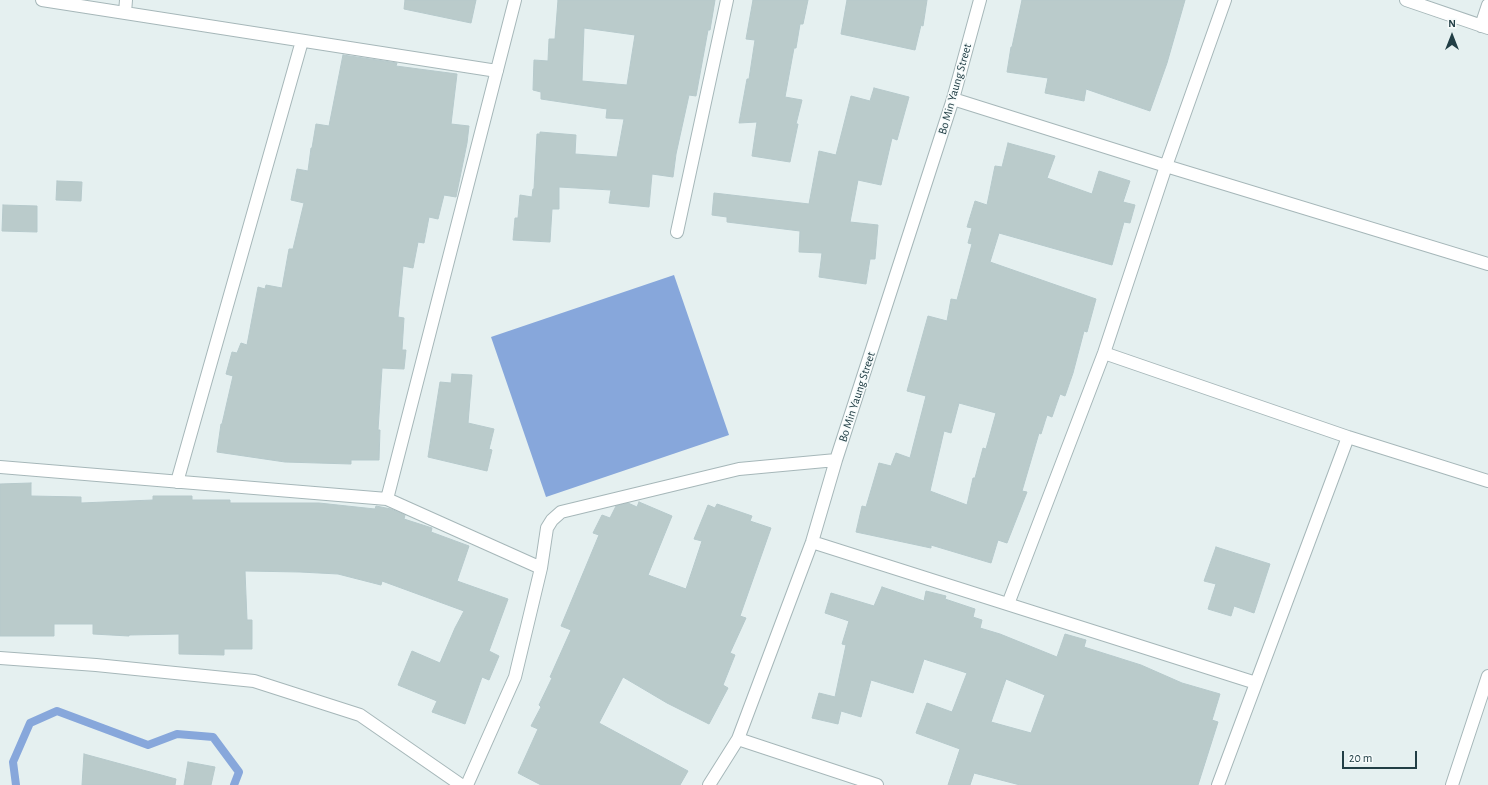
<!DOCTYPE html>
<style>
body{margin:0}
#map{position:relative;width:1488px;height:785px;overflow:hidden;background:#e5f0f0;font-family:"Alegreya Sans",sans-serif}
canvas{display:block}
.north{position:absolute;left:1432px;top:16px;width:40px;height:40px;-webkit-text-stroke:3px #f6fbfb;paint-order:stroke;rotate:0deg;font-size:11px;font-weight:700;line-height:16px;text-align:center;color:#213e45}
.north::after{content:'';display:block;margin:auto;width:14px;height:18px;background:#213e45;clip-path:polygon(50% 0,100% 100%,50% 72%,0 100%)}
.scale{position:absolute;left:1342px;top:751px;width:75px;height:18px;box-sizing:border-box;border:2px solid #213e45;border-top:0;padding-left:5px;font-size:12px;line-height:14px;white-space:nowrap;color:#213e45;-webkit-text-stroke:3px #f6fbfb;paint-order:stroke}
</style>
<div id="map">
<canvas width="1488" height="785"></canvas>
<div class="north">N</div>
<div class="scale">20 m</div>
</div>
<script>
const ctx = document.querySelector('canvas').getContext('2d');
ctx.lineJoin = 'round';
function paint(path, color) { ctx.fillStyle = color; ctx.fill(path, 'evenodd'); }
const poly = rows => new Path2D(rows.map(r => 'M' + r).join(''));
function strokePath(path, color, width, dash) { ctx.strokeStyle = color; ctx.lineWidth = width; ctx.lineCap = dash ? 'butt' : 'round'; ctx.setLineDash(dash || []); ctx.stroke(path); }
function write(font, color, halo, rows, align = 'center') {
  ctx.font = font + ' "Alegreya Sans",sans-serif'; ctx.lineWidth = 3; ctx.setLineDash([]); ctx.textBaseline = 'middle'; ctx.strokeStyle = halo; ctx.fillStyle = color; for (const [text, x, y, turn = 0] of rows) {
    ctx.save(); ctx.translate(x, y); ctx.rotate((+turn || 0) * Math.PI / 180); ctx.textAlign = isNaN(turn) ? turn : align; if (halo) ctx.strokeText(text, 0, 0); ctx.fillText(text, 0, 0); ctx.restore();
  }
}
const water = poly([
 [674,275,729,435,546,497,491,337]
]);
const stream = poly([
 [16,785,13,762,30,723,57,711,148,745,177,734,213,737,239,772,234,785]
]);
const building = poly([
 [405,0,476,0,471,23,404,9,405,0],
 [558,0,715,0,710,30,708,30,696,96,689,95,676,154,673,177,652,174,649,207,609,203,611,190,559,187,559,209,552,209,550,242,513,240,515,218,518,218,520,195,532,197,533,189,534,189,537,134,540,134,540,132,576,135,575,154,617,157,624,119,606,118,607,109,541,99,541,92,533,90,534,60,548,61,549,39,555,39,558,0],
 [584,28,635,35,627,85,582,81,584,28],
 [753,0,808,0,803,24,800,24,796,48,794,48,785,97,802,100,796,124,798,124,790,162,752,156,757,122,739,123,747,79,749,79,755,40,746,39,753,0],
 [847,0,927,0,923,26,921,25,915,50,841,34,847,0],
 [1022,0,1185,0,1167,63,1150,111,1086,89,1084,101,1045,93,1048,78,1007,72,1011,47,1012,47,1022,0],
 [343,55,397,63,396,66,457,74,451,124,469,126,467,143,456,197,444,195,438,219,429,217,424,243,418,242,413,268,403,266,398,317,404,318,402,350,406,350,404,369,382,368,378,430,380,430,379,460,351,460,351,464,285,462,217,452,221,424,222,424,233,376,226,374,232,352,237,353,241,343,247,345,258,287,265,289,266,285,282,288,289,249,293,249,304,203,291,200,297,169,308,171,311,148,312,148,316,124,329,126,343,55],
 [874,88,909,97,897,140,892,138,881,185,858,180,850,222,878,225,875,259,870,259,866,284,819,277,822,253,799,252,800,231,727,222,727,217,712,215,714,193,809,204,819,151,836,155,851,96,870,101,874,88],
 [1008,143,1055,156,1047,178,1092,194,1099,171,1130,181,1123,202,1135,205,1130,223,1124,222,1112,265,999,233,990,262,1096,299,1087,332,1084,331,1073,373,1065,396,1060,394,1052,417,1047,415,1041,434,1039,433,1022,491,1027,492,1007,543,998,540,991,563,931,545,931,548,856,532,862,506,866,507,879,463,891,466,896,453,910,458,926,396,907,391,928,316,947,321,951,299,957,300,972,244,968,243,972,228,967,227,975,201,987,205,995,166,1002,167,1008,143],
 [959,403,996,413,986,449,983,448,975,478,973,478,967,505,930,491,944,431,951,433,959,403],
 [57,181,82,182,81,201,56,200,57,181],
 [3,205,37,206,37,232,2,231,3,205],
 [452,374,472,375,468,423,494,429,489,449,492,450,487,471,428,457,440,382,451,383,452,374],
 [31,483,31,496,81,497,81,503,153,500,153,496,192,496,192,500,230,500,230,503,319,503,375,509,376,506,391,509,405,515,404,519,432,528,431,532,469,546,457,581,508,599,489,651,499,656,489,680,482,677,465,724,432,712,437,701,398,685,412,651,440,663,455,628,464,611,382,581,381,585,338,574,300,572,245,571,247,620,252,620,252,649,224,649,224,655,179,654,179,634,129,635,129,636,93,634,93,624,54,624,54,636,0,636,0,484,31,483],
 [639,502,672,516,648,575,686,589,702,541,694,539,708,505,715,508,717,504,752,516,750,521,771,528,740,616,746,618,730,653,735,655,723,685,728,688,709,724,667,703,623,677,599,723,688,771,680,785,541,785,518,773,538,729,531,726,541,707,539,705,552,678,550,677,571,630,561,626,599,535,593,533,602,515,610,518,616,506,628,503,637,507,639,502],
 [1216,547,1270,564,1254,613,1234,606,1231,616,1208,609,1216,584,1204,581,1216,547],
 [882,587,924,601,926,591,946,596,945,599,975,609,973,617,982,620,980,628,1000,634,1057,657,1065,634,1086,640,1084,647,1141,665,1182,683,1220,694,1212,720,1218,722,1198,785,1020,785,974,773,970,785,948,785,960,749,916,733,927,703,952,712,967,673,924,659,913,693,871,680,861,717,841,711,838,724,812,718,819,693,835,697,846,645,842,644,849,621,825,613,831,593,874,606,882,587],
 [1006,679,1045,695,1031,733,991,722,1006,679],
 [84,754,176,779,175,785,82,785,84,754],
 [188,762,215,767,211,785,184,785,188,762]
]);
const minor = poly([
 [42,0,497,71],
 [1406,0,1488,28],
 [125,13,126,0],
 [1481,26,1488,5],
 [953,99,1166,166,1488,264],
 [677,232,727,0],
 [1104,353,1348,437,1488,481],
 [0,467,387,499,541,568],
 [177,482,302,41],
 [387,499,515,0],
 [812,542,1256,683],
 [1008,604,1104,353,1166,166,1225,0],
 [0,658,96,665,254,681,360,715,461,785],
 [738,739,877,785],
 [467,785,515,677,541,568,547,528,552,520,561,512,739,469,836,460],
 [709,785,738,739,812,542,836,460,953,99,980,0],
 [1218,785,1348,437],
 [1452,785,1488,676]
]);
const streetNames = [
 ["Bo Min Yaung Street",955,89,-74],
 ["Bo Min Yaung Street",857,397,-72]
];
paint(water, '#87a7db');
strokePath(stream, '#87a7db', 8);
paint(building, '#bacbcb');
strokePath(building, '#b6c9cb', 1);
strokePath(minor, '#a6b7b9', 14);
strokePath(minor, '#fff', 12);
write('12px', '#213e45', '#f6fbfb', streetNames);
</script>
